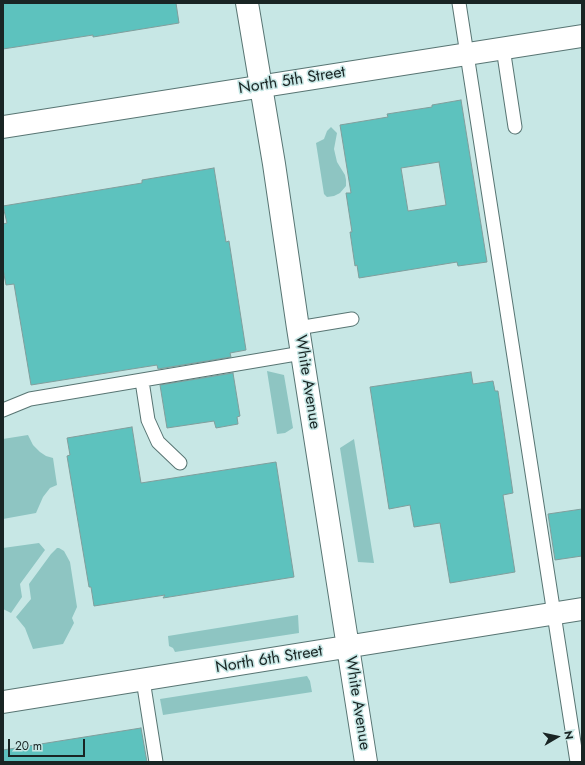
<!DOCTYPE html>
<style>
body{margin:0}
#map{position:relative;width:585px;height:765px;overflow:hidden;background:#c7e7e5;font-family:Jost,sans-serif}
canvas{display:block}
.frame{position:absolute;inset:0;border:4px solid #192524;pointer-events:none}
.north{position:absolute;left:537px;top:717px;width:40px;height:40px;-webkit-text-stroke:3px #c7e7e5;paint-order:stroke;rotate:81deg;font-size:11px;font-weight:700;line-height:16px;text-align:center;color:#192524}
.north::after{content:'';display:block;margin:auto;width:14px;height:18px;background:#192524;clip-path:polygon(50% 0,100% 100%,50% 72%,0 100%)}
.scale{position:absolute;left:8px;top:739px;width:77px;height:18px;box-sizing:border-box;border:2px solid #192524;border-top:0;padding-left:5px;font-size:12px;line-height:14px;white-space:nowrap;color:#192524;-webkit-text-stroke:3px #c7e7e5;paint-order:stroke}
</style>
<div id="map">
<canvas width="585" height="765"></canvas>
<div class="frame"></div>
<div class="north">N</div>
<div class="scale">20 m</div>
</div>
<script>
const ctx = document.querySelector('canvas').getContext('2d');
ctx.lineJoin = 'round';
function paint(path, color) { ctx.fillStyle = color; ctx.fill(path, 'evenodd'); }
const poly = rows => new Path2D(rows.map(r => 'M' + r).join(''));
function strokePath(path, color, width, dash) { ctx.strokeStyle = color; ctx.lineWidth = width; ctx.lineCap = dash ? 'butt' : 'round'; ctx.setLineDash(dash || []); ctx.stroke(path); }
function write(font, color, halo, rows, align = 'center') {
  ctx.font = font + ' Jost,sans-serif'; ctx.lineWidth = 3; ctx.setLineDash([]); ctx.textBaseline = 'middle'; ctx.strokeStyle = halo; ctx.fillStyle = color; for (const [text, x, y, turn = 0] of rows) {
    ctx.save(); ctx.translate(x, y); ctx.rotate((+turn || 0) * Math.PI / 180); ctx.textAlign = isNaN(turn) ? turn : align; if (halo) ctx.strokeText(text, 0, 0); ctx.fillText(text, 0, 0); ctx.restore();
  }
}
const green = poly([
 [331,127,337,133,334,149,337,162,345,175,346,180,346,186,340,193,334,196,327,197,324,194,316,143,324,139,327,131],
 [267,371,284,375,293,428,285,433,277,434],
 [28,435,33,445,40,452,46,456,53,458,57,485,50,488,43,497,36,513,3,519,3,439],
 [354,439,374,563,358,562,340,448],
 [39,543,45,550,20,584,22,597,11,613,3,609,3,548],
 [57,548,59,548,64,551,70,562,77,607,72,618,74,623,63,644,33,649,25,628,16,617,31,599,29,584,51,554],
 [298,615,299,633,175,652,173,648,169,646,168,636],
 [307,676,310,681,312,692,163,715,160,699]
]);
const building = poly([
 [3,3,176,3,179,23,93,37,93,35,3,49,3,3],
 [461,100,487,262,458,266,457,262,359,278,357,265,355,266,350,232,352,232,346,193,351,193,340,125,388,117,387,114,432,107,432,105,461,100],
 [439,162,446,205,408,211,401,168,439,162],
 [214,168,226,242,229,241,246,350,230,353,231,357,158,369,157,365,31,385,14,284,6,285,3,269,3,224,7,223,3,206,142,183,142,180,214,168],
 [471,372,473,384,493,381,495,391,498,391,513,493,503,495,515,572,450,583,440,523,414,527,410,505,389,509,370,387,471,372],
 [233,373,240,416,237,417,238,424,216,428,214,421,167,428,160,385,233,373],
 [132,427,141,483,276,462,294,577,163,598,165,595,94,606,91,587,89,587,67,456,70,455,67,438,132,427],
 [582,509,582,556,555,560,548,514,582,509],
 [141,728,147,762,4,762,3,750,141,728]
]);
const service = poly([
 [459,3,577,762],
 [503,48,515,127],
 [298,328,352,319],
 [142,381,148,420,158,442,180,463],
 [3,410,30,399,302,353],
 [143,680,156,762]
]);
const minor = poly([
 [247,3,274,164,298,328,366,762],
 [3,702,582,609]
]);
const secondary = poly([
 [3,127,582,36]
]);
const streetNames = [
 ["North 5th Street",292,81,-9],
 ["White Avenue",307,382,81],
 ["North 6th Street",269,660,-9],
 ["White Avenue",357,703,81]
];
paint(green, '#8ec5c2');
paint(building, '#5dc2be');
strokePath(building, '#809e9c', 1);
strokePath(service, '#587573', 15);
strokePath(minor, '#587573', 24);
strokePath(secondary, '#587573', 24);
strokePath(service, '#fff', 13);
strokePath(minor, '#fff', 22);
strokePath(secondary, '#fff', 22);
write('16px', '#192524', '#c7e7e5', streetNames);
</script>
